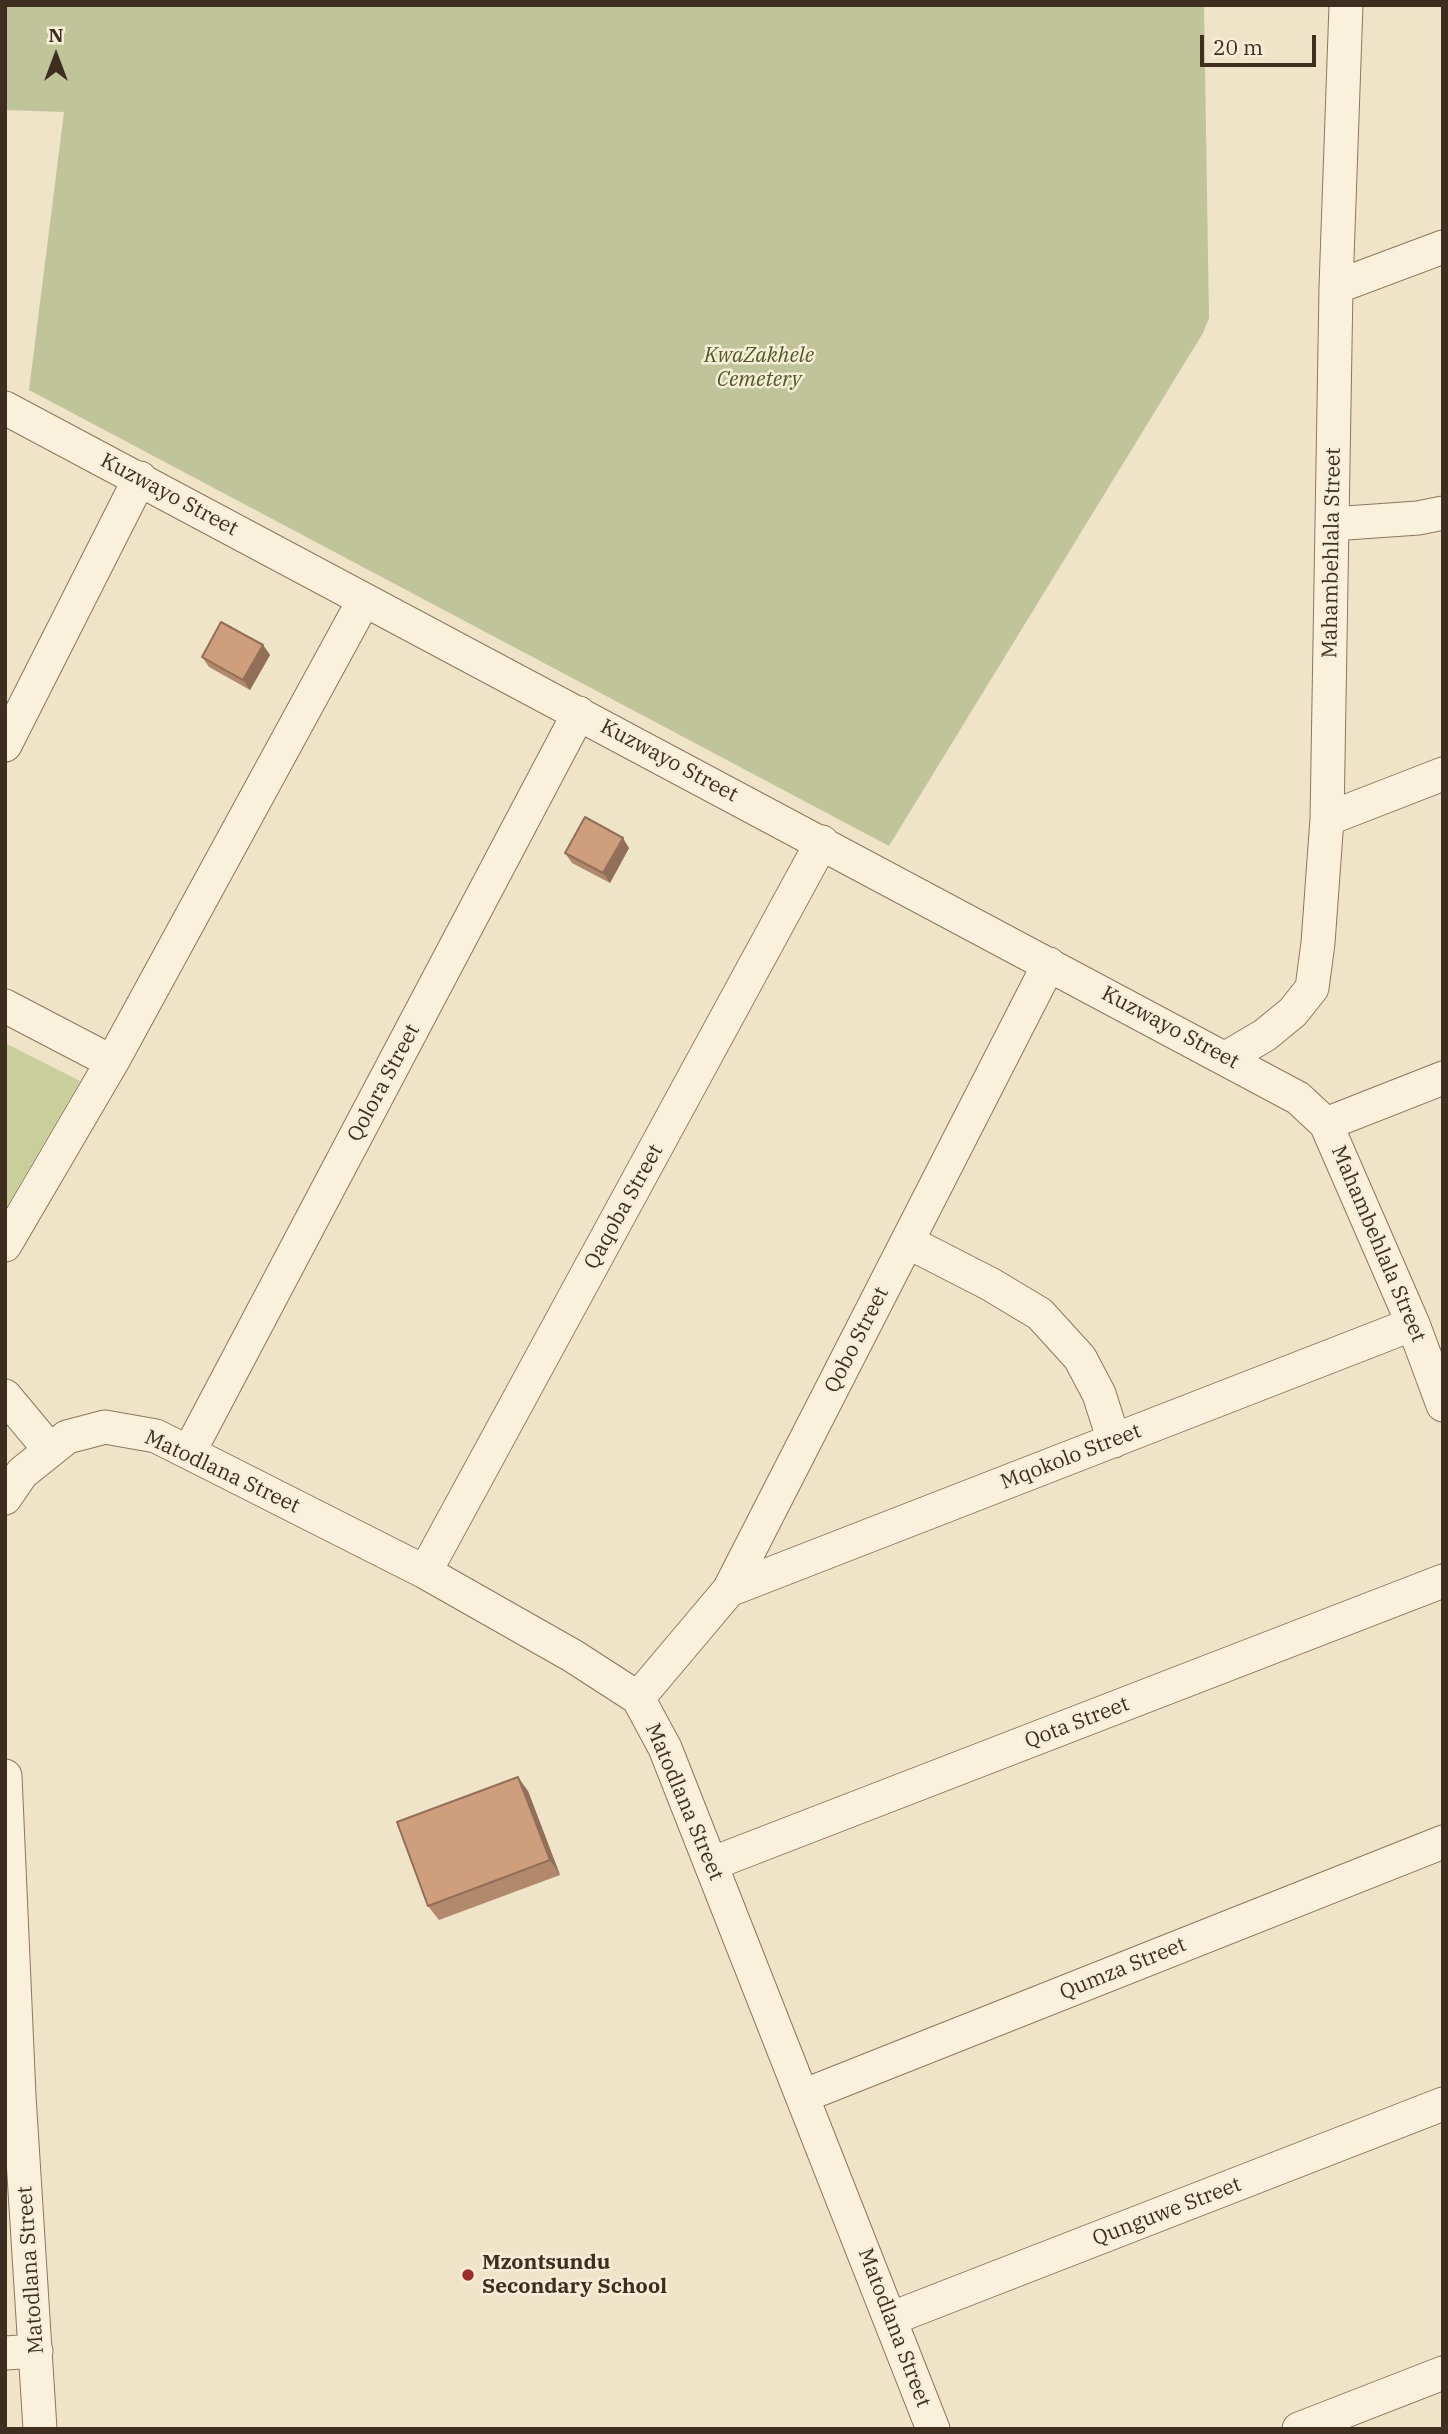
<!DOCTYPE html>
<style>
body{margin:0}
#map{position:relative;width:1448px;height:2434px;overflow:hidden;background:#f0e4c8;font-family:"IBM Plex Serif",serif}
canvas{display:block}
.frame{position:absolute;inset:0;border:7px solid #3d2e20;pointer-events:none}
.north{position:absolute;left:21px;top:21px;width:70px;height:70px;-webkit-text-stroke:5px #f7eed8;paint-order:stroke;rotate:0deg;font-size:19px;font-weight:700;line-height:28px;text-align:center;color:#3d2e20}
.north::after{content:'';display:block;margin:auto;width:24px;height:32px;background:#3d2e20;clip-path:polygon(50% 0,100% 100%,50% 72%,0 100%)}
.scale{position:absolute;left:1200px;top:35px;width:116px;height:32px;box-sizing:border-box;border:4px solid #3d2e20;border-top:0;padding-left:9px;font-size:21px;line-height:24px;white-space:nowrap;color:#3d2e20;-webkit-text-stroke:5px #f7eed8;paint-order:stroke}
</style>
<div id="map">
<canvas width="1448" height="2434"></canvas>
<div class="frame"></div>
<div class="north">N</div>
<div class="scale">20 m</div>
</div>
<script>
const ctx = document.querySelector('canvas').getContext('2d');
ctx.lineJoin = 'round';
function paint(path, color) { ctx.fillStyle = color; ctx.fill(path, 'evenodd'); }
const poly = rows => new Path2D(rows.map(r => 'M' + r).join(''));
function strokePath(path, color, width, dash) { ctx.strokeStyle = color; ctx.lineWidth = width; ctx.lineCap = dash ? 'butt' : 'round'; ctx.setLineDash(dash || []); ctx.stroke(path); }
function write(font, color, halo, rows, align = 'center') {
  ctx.font = font + ' "IBM Plex Serif",serif'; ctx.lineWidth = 5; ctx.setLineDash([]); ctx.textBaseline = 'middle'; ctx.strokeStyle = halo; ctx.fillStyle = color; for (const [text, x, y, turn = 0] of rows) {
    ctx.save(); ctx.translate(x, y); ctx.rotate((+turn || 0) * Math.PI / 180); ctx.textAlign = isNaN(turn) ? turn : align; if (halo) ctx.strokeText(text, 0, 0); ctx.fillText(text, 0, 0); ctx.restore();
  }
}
const green = poly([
 [5,1043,80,1081,5,1210]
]);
const cemetery = poly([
 [5,5,1204,5,1209,318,1203,333,889,846,29,390,64,112,5,110]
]);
const street = poly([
 [1336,287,1443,247],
 [5,408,1298,1098,1326,1124,1413,1324,1443,1405],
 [1332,524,1418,518,1443,513],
 [5,745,140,478],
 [1327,819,1443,774],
 [5,1006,112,1062],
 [1226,1058,1265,1035,1293,1012,1312,988,1318,943,1327,819,1336,287,1346,5],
 [1326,1124,1443,1078],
 [908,1242,990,1284,1040,1314,1080,1358,1099,1394,1114,1441],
 [5,1245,112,1062,364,600],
 [5,1396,50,1450],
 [189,1452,579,713],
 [5,1498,22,1473,67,1437,105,1427,156,1436,425,1572,573,1656,638,1698,665,1748,933,2429],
 [425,1572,822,842],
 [729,1590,1413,1324],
 [638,1698,729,1590,1049,964],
 [5,1776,19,2096,40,2429],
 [711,1864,1443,1581],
 [803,2096,1443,1842],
 [890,2319,1443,2104],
 [5,2353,36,2351],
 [1299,2429,1443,2373]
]);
const wall = poly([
 [263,645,270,655,250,690,209,667,202,657],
 [629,848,610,883,572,863,565,853],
 [528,1791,560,1875,439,1920,428,1906]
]);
const shadedWall = poly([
 [263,645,270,655,250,690,243,680],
 [623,838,629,848,610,883,603,873],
 [518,1777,528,1791,560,1875,550,1860]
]);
const building = poly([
 [221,622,263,645,243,680,202,657,221,622],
 [585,817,623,838,603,873,565,853,585,817],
 [518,1777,550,1860,428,1906,397,1822,518,1777]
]);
const markers = [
 [468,2275,7,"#9e2a2b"]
];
const parkNames = [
 ["KwaZakhele",759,356],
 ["Cemetery",759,380]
];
const streetNames = [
 ["Kuzwayo Street",169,495,28],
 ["Mahambehlala Street",1332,553,-89],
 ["Kuzwayo Street",669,761,28],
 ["Kuzwayo Street",1170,1028,28],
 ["Qolora Street",384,1083,-62],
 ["Qaqoba Street",624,1207,-61],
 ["Mahambehlala Street",1378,1244,67],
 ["Qobo Street",857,1340,-63],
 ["Mqokolo Street",1071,1457,-21],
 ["Matodlana Street",222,1472,25],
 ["Qota Street",1077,1723,-21],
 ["Matodlana Street",684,1802,67],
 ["Qumza Street",1123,1969,-22],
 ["Qunguwe Street",1167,2212,-21],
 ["Matodlana Street",31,2270,-94],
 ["Matodlana Street",894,2328,69]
];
const poiNames = [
 ["Mzontsundu",482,2263],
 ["Secondary School",482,2287]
];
paint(green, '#c9cf9b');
paint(cemetery, '#bfc49a');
strokePath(street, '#8d765c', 35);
strokePath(street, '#faf1dc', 33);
paint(wall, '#b2896c');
paint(shadedWall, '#916f58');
paint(building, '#cf9f7d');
strokePath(building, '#916f58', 2);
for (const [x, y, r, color] of markers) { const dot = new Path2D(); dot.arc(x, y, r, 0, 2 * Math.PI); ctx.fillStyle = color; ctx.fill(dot); strokePath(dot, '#f7eed8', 2.5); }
write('italic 21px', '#4d5a26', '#f7eed8', parkNames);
write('21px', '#3d2e20', '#f7eed8', streetNames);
write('bold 21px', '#3d2e20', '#f7eed8', poiNames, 'left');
</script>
